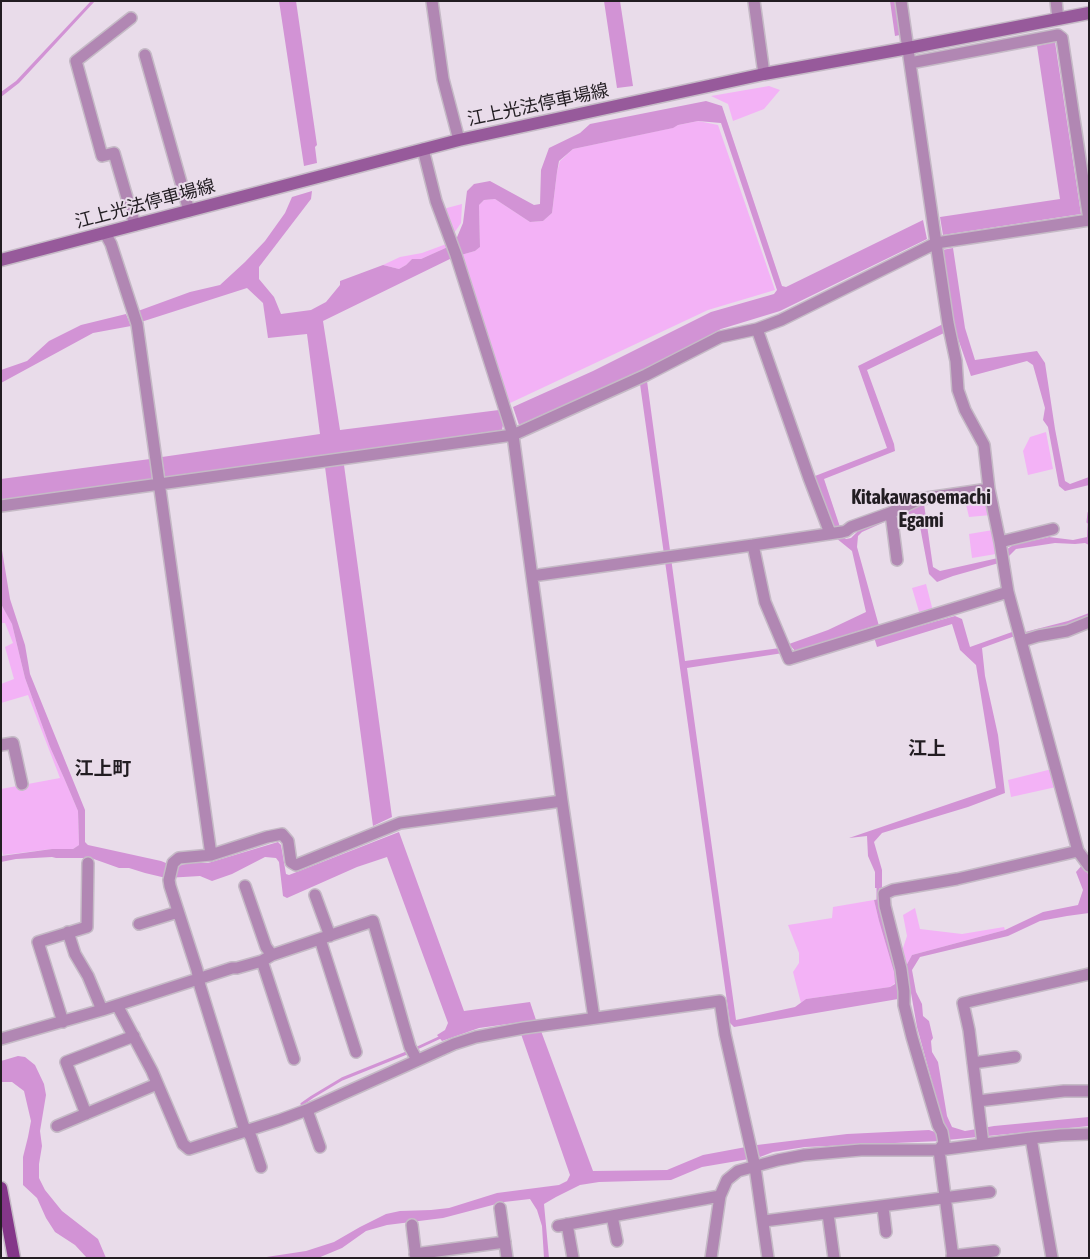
<!DOCTYPE html>
<meta charset="utf-8">
<style>
body{margin:0}
#map{position:relative;width:1090px;height:1259px;overflow:hidden;background:#e9dcea;font-family:"Asap Condensed",sans-serif}
canvas{display:block}
.frame{position:absolute;inset:0;border:2px solid #221d22;pointer-events:none}
</style>
<div id="map">
<canvas width="1090" height="1259"></canvas>
<div class="frame"></div>
</div>
<script>
const ctx = document.querySelector('canvas').getContext('2d');
ctx.lineJoin = 'round';
function paint(path, color) { ctx.fillStyle = color; ctx.fill(path, 'evenodd'); }
const poly = rows => new Path2D(rows.map(r => 'M' + r).join(''));
function strokePath(path, color, width, dash) { ctx.strokeStyle = color; ctx.lineWidth = width; ctx.lineCap = dash ? 'butt' : 'round'; ctx.setLineDash(dash || []); ctx.stroke(path); }
function write(font, color, halo, rows, align = 'center') {
  ctx.font = font + ' "Asap Condensed","Noto Sans JP",sans-serif'; ctx.lineWidth = 4; ctx.setLineDash([]); ctx.textBaseline = 'middle'; ctx.strokeStyle = halo; ctx.fillStyle = color; for (const [text, x, y, turn = 0] of rows) {
    ctx.save(); ctx.translate(x, y); ctx.rotate((+turn || 0) * Math.PI / 180); ctx.textAlign = isNaN(turn) ? turn : align; if (halo) ctx.strokeText(text, 0, 0); ctx.fillText(text, 0, 0); ctx.restore();
  }
}
const green = poly([
 [769,86,780,90,764,109,733,121,728,104,711,96],
 [698,121,718,125,775,290,708,310,508,404,461,255,475,251,480,247,479,205,484,200,495,199,530,222,543,221,552,213,557,172,560,161,573,149,672,128,678,125],
 [462,204,461,223,452,236,443,209],
 [449,243,450,246,421,259,412,259,406,265,399,269,383,265,400,257,422,253],
 [1046,432,1053,469,1028,475,1023,451,1030,437],
 [986,492,991,515,969,517,964,496],
 [993,530,996,554,972,558,969,534],
 [926,584,933,611,920,615,912,588],
 [1,604,12,624,25,678,50,747,64,778,78,811,79,845,73,849,52,849,3,855,1,843,1,789,60,778,28,695,1,703,1,684,14,679,5,647,13,643,5,623,1,623],
 [1052,769,1056,787,1011,797,1008,780],
 [874,900,879,921,894,972,895,983,890,987,806,999,801,1003,793,972,799,963,799,953,788,925,832,918,833,907],
 [915,908,920,929,962,934,1004,927,1005,930,912,955,905,968,901,954,907,936,903,915]
]);
const water = poly([
 [91,1,95,1,19,83,1,97,1,92,16,81],
 [279,1,296,1,317,145,315,147,317,163,304,166],
 [604,1,620,1,633,86,617,88],
 [890,1,895,1,900,35,895,36],
 [1055,42,1081,214,943,235,940,217,1060,199,1037,46],
 [706,101,722,106,782,286,786,287,923,220,927,239,780,311,721,329,641,372,519,425,513,407,593,371,711,312,774,294,777,290,721,123,698,121,678,125,673,128,573,149,559,161,557,172,552,213,543,221,530,222,495,199,484,200,479,205,480,247,475,251,454,257,323,321,340,430,499,410,503,425,502,430,165,477,162,457,320,434,307,334,268,338,263,303,247,288,141,322,138,311,190,292,220,285,245,262,265,241,285,213,292,197,312,191,311,199,259,267,259,279,274,297,281,314,311,310,326,302,340,285,340,281,383,265,399,269,406,265,412,259,421,259,450,246,455,242,463,223,467,191,474,184,490,181,534,205,540,204,541,170,549,148,580,133,590,124],
 [953,248,965,328,975,360,1037,351,1045,363,1055,429,1065,481,1070,484,1089,477,1089,485,1065,491,1059,486,1048,427,1043,420,1045,408,1033,365,1027,361,971,376,954,327,942,250],
 [126,314,131,326,93,333,1,383,1,370,27,361,49,341,81,325],
 [943,324,944,333,867,370,894,444,895,451,824,479,840,527,834,529,815,476,887,448,858,366],
 [647,381,685,661,780,648,783,653,687,668,736,1020,795,1007,806,999,890,987,895,984,894,972,879,921,874,900,880,899,900,992,898,999,734,1027,730,1023,640,384],
 [150,459,152,479,1,500,1,479],
 [344,465,392,817,373,826,325,467],
 [924,504,933,567,940,571,998,558,999,563,953,576,937,582,929,574,918,516,914,513,898,517,897,513,910,507],
 [887,518,889,520,862,532,858,536,857,547,879,626,871,627,795,651,789,644,828,630,866,612,852,551,836,538,842,536,846,539,851,538,859,530],
 [1088,518,1089,523,1089,545,1085,543,1075,544,1055,543,1016,549,1008,557,1006,550,1013,545,1049,537,1073,540,1087,537],
 [1,544,10,599,25,645,30,674,85,810,85,842,88,845,161,861,171,865,178,866,189,863,208,863,278,842,281,845,286,874,289,875,399,832,464,1011,530,1002,536,1020,479,1028,442,1041,437,1035,445,1030,448,1023,387,857,357,867,287,898,283,896,279,862,276,858,265,857,232,874,212,881,200,876,166,878,145,873,129,868,119,868,91,858,56,858,52,857,16,859,1,862,1,856,52,849,73,849,79,845,78,811,64,778,50,747,25,678,12,624,1,604],
 [1089,613,1089,617,1069,626,1015,636,982,648,985,676,998,735,1005,793,968,807,882,833,874,842,882,870,882,888,875,888,875,872,868,856,867,836,849,838,996,788,976,665,960,650,952,624,877,647,874,637,883,636,955,616,962,619,970,647,1012,632,1025,632,1068,621],
 [1083,864,1089,876,1089,913,1067,916,1040,921,1008,936,920,957,912,970,916,992,922,1004,923,1016,929,1021,933,1038,931,1041,932,1052,938,1062,947,1116,952,1127,965,1131,994,1126,1089,1117,1089,1126,947,1140,941,1115,917,1027,911,993,905,968,912,955,1005,930,1043,912,1078,905,1083,890,1076,872],
 [541,1031,593,1171,667,1170,703,1155,746,1147,749,1159,702,1167,671,1180,599,1182,580,1185,556,1197,544,1204,549,1258,544,1258,542,1226,537,1210,530,1199,504,1202,443,1218,387,1225,366,1231,342,1248,318,1258,260,1258,306,1251,334,1242,360,1227,386,1214,400,1211,431,1210,449,1208,497,1193,559,1185,567,1181,570,1175,521,1034],
 [18,1056,25,1057,35,1065,44,1084,46,1095,40,1131,42,1146,39,1164,39,1178,45,1190,62,1211,98,1239,106,1258,87,1258,75,1245,55,1232,46,1218,37,1198,23,1185,23,1157,28,1137,31,1121,24,1091,12,1082,1,1082,1,1061],
 [929,1130,938,1133,940,1141,805,1147,773,1152,760,1157,757,1152,757,1145,847,1134]
]);
const stream = poly([
 [1088,522,1089,513],
 [878,902,878,886],
 [415,1049,443,1036],
 [302,1104,312,1097,342,1079,409,1052]
]);
const street = poly([
 [432,1,443,79,459,140],
 [754,1,764,74],
 [901,1,936,243,948,323,956,361,958,390,965,410,984,445,989,489,1000,542,1008,592,1078,851,1089,866],
 [1056,1,1058,19],
 [131,18,76,61,102,156,114,153,135,225],
 [145,55,189,211],
 [910,63,1058,35,1062,38,1089,220],
 [423,149,436,201,456,255,513,435,562,801,594,1018],
 [105,233,111,244,137,324,211,855],
 [757,329,809,478,830,533],
 [989,489,920,499,890,513,851,527,846,531,842,532,753,545,765,602,789,659,1008,592],
 [1,506,513,435,646,375,720,337,757,329,781,320,936,243,1089,220],
 [890,513,892,521,897,560],
 [1000,542,1053,529],
 [532,576,753,545],
 [1022,641,1038,636,1067,631,1089,622],
 [1,745,13,743,22,784],
 [245,886,266,947,272,955],
 [315,895,330,936],
 [139,924,178,912],
 [68,932,75,954,88,976,102,1010],
 [320,939,356,1052],
 [262,961,294,1059],
 [117,1005,152,1071,183,1144,189,1149,280,1120,307,1110,454,1044,476,1037,524,1028,720,1001,725,1034,755,1167,768,1258],
 [63,1022,38,942,87,927,88,863],
 [1,1039,102,1010,232,968,237,968,262,961,272,955,373,921,410,1047,417,1060],
 [973,1063,1015,1057],
 [978,1101,1064,1091,1089,1091],
 [307,1110,320,1147],
 [86,1114,66,1062,134,1036],
 [57,1126,157,1084],
 [1031,1138,1052,1258],
 [983,1144,969,1030,963,1003,1089,974],
 [261,1167,251,1137,243,1125,200,986,197,970,170,886,169,880,173,863,179,858,211,855,267,837,282,834,288,841,291,862,296,865,400,823,562,801],
 [883,1207,886,1232],
 [500,1208,507,1258],
 [828,1214,834,1258],
 [612,1216,617,1241],
 [764,1221,990,1192],
 [567,1224,573,1258],
 [412,1225,416,1258],
 [558,1226,720,1196],
 [415,1254,505,1242],
 [952,1256,994,1251],
 [711,1258,720,1196,727,1180,738,1171,778,1160,804,1155,861,1150,939,1150,1031,1138,1061,1135,1089,1134],
 [953,1258,939,1150,944,1143,942,1132,938,1125,912,1037,904,1005,904,991,901,969,885,906,884,894,893,890,957,879,1078,851]
]);
const secondary = poly([
 [1,260,459,140,764,74,908,48,1089,13]
]);
const primary = poly([
 [1,1188,14,1258]
]);
const streetNames = [
 ["江上光法停車場線",538,105,-12],
 ["江上光法停車場線",145,204,-15]
];
const neighbourhoodNames = [
 ["江上",927,749],
 ["江上町",103,769]
];
const quarterNames = [
 ["Kitakawasoemachi",921,498],
 ["Egami",921,521]
];
paint(green, '#f3b2f6');
paint(water, '#d293d5');
strokePath(stream, '#d293d5', 3);
strokePath(street, '#c5bac6', 14);
strokePath(secondary, '#c5bac6', 15);
strokePath(primary, '#c5bac6', 15);
strokePath(street, '#b187b3', 11);
strokePath(secondary, '#975a9b', 12);
strokePath(primary, '#843789', 12);
write('18px', '#221d22', '#e9dcea', streetNames);
write('bold 19px', '#221d22', '#e9dcea', neighbourhoodNames);
write('bold 20px', '#221d22', '#e9dcea', quarterNames);
</script>
